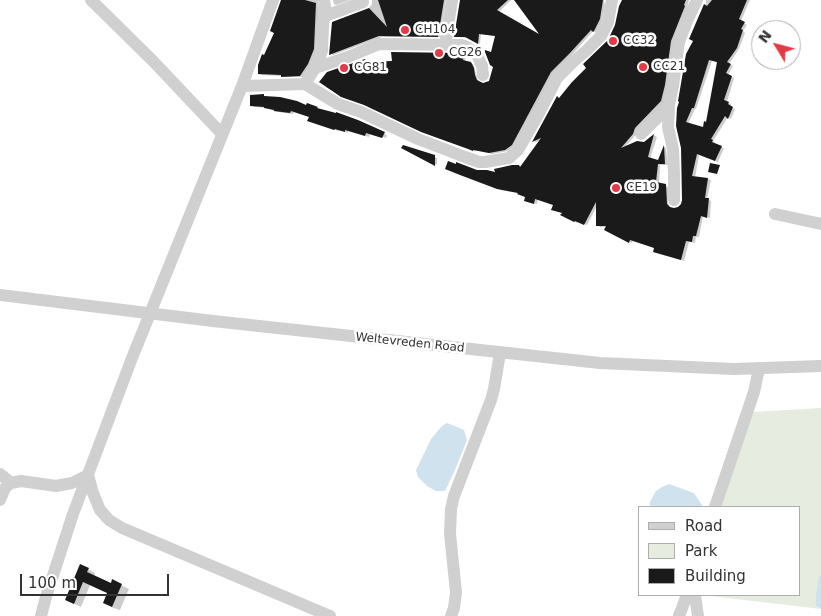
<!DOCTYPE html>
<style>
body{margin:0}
#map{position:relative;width:821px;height:616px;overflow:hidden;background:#fff;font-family:"DejaVu Sans",sans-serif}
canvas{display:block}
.legend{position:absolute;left:638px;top:506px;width:162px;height:90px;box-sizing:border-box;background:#fff;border:1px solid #adadad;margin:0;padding:6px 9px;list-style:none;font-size:15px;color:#333}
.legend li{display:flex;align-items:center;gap:10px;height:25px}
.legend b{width:25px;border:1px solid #adadad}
.north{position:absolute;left:751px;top:20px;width:50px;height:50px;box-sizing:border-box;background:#fff;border:1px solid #adadad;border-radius:50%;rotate:307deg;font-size:14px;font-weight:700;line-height:20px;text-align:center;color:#333}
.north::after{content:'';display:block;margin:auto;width:18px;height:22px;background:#e63946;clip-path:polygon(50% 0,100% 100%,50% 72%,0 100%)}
.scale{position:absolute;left:20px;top:574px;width:149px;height:22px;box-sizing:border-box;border:2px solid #333;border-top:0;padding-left:6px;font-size:15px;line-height:18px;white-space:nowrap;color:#333;-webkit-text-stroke:4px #fff;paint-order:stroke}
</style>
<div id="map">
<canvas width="821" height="616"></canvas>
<ul class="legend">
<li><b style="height:6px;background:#d0d0d0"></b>Road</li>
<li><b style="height:14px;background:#e6ecdf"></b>Park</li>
<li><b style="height:14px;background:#1a1a1a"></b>Building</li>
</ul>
<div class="north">N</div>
<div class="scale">100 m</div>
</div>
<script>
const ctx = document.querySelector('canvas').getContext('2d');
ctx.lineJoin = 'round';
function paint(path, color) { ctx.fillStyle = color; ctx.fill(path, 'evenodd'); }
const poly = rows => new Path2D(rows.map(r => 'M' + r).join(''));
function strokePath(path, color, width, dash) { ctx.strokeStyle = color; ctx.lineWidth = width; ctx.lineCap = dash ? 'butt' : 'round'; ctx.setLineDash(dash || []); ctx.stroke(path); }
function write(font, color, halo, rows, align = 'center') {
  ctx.font = font + ' "DejaVu Sans",sans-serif'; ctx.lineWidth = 5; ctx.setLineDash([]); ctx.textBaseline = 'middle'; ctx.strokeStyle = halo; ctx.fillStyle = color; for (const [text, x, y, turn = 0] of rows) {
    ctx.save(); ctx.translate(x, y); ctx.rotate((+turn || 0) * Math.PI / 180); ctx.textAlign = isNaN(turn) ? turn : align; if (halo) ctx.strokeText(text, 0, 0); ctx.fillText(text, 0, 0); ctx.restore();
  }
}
const green = poly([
 [821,408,821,609,702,595,800,595,800,507,721,507,752,412]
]);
const water = poly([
 [447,423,464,430,467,440,455,470,445,491,436,491,427,486,418,477,416,470,431,439,442,426],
 [669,484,694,493,702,505,701,507,650,507,650,502,656,491,662,487],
 [819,576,821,576,821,609,816,606,816,596]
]);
const shadow = poly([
 [282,0,318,0,319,8,316,51,310,66,303,77,285,77,282,76,261,75,259,74,264,56,275,32],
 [333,0,350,0,336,5,334,4],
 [372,0,446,0,440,37,382,37,333,55,331,54,372,4],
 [461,0,511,0,499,12,544,38,516,0,604,0,605,6,602,21,596,33,593,31,573,54,533,112,514,146,508,151,492,154,476,150,475,151,425,132,368,105,365,60,367,61,368,63,460,54,466,57,465,61,473,64,479,83,480,84,490,82,495,66,492,54,496,36,481,34,480,44,469,38,458,37,456,36],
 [624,0,689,0,664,103,625,147,644,143,654,135,657,137,650,159,659,162,664,147,666,148,668,165,660,165,659,184,668,187,668,202,670,207,673,209,679,208,682,204,682,148,694,41,690,39,706,4,706,0,750,0,741,21,747,25,743,31,745,33,739,49,729,64,733,66,728,75,734,78,727,102,731,104,730,107,735,109,731,119,728,117,713,141,715,143,714,144,724,148,718,162,699,155,695,178,708,179,711,180,707,199,711,201,710,218,703,216,699,237,696,237,695,243,689,242,684,261,657,253,654,252,656,248,633,240,632,243,606,229,607,227,600,227,597,225,597,206,587,225,578,222,577,223,562,215,563,213,554,205,538,199,537,204,528,202,526,197,518,193,501,190,464,176,476,171,496,174,519,166,521,168,541,140,536,142,534,141,557,98,560,100,588,68,609,40,617,26],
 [712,61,718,63,707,124,703,129,688,124,695,109,696,109],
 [263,95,267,97,306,106,307,105,357,121,387,135,386,138,370,134,369,137,348,131,348,133,343,131,338,130,338,131,312,122,310,117,294,112,293,114,278,112,266,108,255,107,252,106],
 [403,148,435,157,437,158,437,165],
 [88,569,95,573,94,577,112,584,113,581,129,589,120,610,111,607,109,593,90,585,81,607,67,600]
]);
const building = poly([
 [281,0,305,0,316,3,314,49,308,64,300,76,281,77,281,75,258,74,258,65,262,54,264,55,274,33,270,31],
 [378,0,444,0,438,37,379,36,329,55,332,22,369,8,387,27],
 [460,0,508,0,497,10,539,34,514,0,603,0,600,19,594,31,593,32,591,30,570,53,551,72,512,145,505,150,489,153,473,150,473,151,468,149,421,132,364,105,341,97,319,82,327,72,365,59,366,62,392,61,391,52,460,53,464,55,463,60,471,62,474,68,475,75,477,80,483,83,489,81,493,67,490,65,485,52,485,50,491,52,495,36,479,34,478,44,465,37,454,37],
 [622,0,686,0,684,5,685,6,671,41,665,85,661,101,635,128,633,134,621,148,637,141,644,142,654,134,648,157,658,160,664,145,665,164,658,164,656,182,666,184,667,204,670,207,674,208,678,207,681,204,682,200,681,148,676,126,677,108,679,102,678,101,686,54,693,41,689,39,704,4,707,6,712,0,747,0,739,19,745,22,741,29,743,30,737,48,727,62,731,64,726,73,732,76,724,100,729,102,728,104,733,107,728,119,725,116,711,139,713,140,712,142,722,146,715,161,697,154,692,176,708,178,705,198,709,198,707,218,701,216,696,236,693,236,692,242,686,241,681,260,653,252,654,248,630,240,629,243,604,230,606,226,596,226,596,202,584,225,575,221,574,222,560,215,562,213,551,210,553,205,535,199,534,204,524,201,525,197,517,194,518,193,497,189,460,175,445,169,448,161,456,164,456,162,477,170,487,170,495,172,494,169,512,165,519,165,520,167,541,138,532,142,557,96,559,98,572,82,586,68,583,64,608,40,615,25,619,6],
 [709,60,717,62,706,122,704,121,703,127,686,122,692,108,694,108],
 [264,94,264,96,280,97,297,101,306,105,307,103,318,107,317,108,336,113,336,112,358,120,385,132,382,138,366,133,365,136,345,130,345,132,338,130,335,129,334,130,307,121,309,117,291,111,290,113,274,111,274,110,264,108,264,107,250,106,250,95],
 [403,145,435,155,435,166,401,148],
 [710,163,720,165,717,174,708,172],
 [80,564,89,568,87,572,111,583,112,579,122,584,112,607,103,603,107,593,83,582,74,604,65,600]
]);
const minor = poly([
 [91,0,153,61,222,134],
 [325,16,363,2],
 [445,45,452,0],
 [315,68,348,57,379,44,462,45,467,47,477,55,482,66,483,75],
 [305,84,315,68,322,51,323,27,325,6,324,0],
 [242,86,305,84,338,104,361,112,418,139,465,157,479,162,485,162,509,158,518,150,538,115,557,78,574,61,586,51,601,36,608,22,612,0],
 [641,134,664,111,669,105],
 [674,200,674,174,673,149,668,127,669,105,673,86,679,42,687,21,697,0],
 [775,214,821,224],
 [0,295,213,321,600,363,734,369,821,366],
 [0,474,11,483],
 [88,475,93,493,100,510,109,520,122,528,330,616],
 [0,500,5,488,11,483,21,481,56,486,72,483,88,475],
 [715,507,754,392,759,369],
 [695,595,698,616],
 [41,616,46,597,73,514,132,358,242,86,273,0],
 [451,616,454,608,456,592,450,534,451,509,454,496,491,400,494,389,500,353],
 [679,616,687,595]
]);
const markers = [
 [405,30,5,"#e63946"],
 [613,41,5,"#e63946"],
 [439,53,5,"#e63946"],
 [643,67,5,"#e63946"],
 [344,68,5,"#e63946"],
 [616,188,5,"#e63946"]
];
const poiNames = [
 ["CH104",415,30],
 ["CC32",623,41],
 ["CG26",449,53],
 ["CC21",653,67],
 ["CG81",354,68],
 ["CE19",626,188]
];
const streetNames = [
 ["Weltevreden Road",410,343,6]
];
paint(green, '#e6ecdf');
paint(water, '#cfe2ee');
paint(shadow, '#0003');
paint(building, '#1a1a1a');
strokePath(minor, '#d0d0d0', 12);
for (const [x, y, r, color] of markers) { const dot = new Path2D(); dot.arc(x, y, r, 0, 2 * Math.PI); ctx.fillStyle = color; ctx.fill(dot); strokePath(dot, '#fff', 2); }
write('12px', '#333', '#fff', poiNames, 'left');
write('12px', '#333', '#fff', streetNames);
</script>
